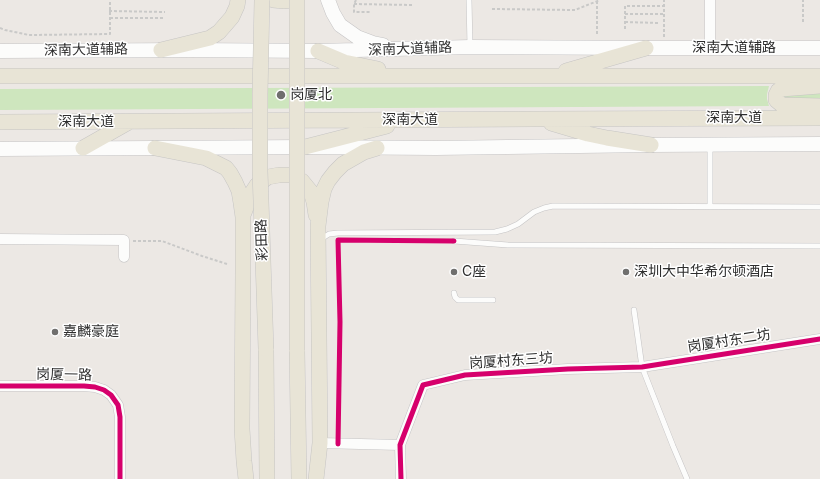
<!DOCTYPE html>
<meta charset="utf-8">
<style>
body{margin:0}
canvas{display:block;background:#ece8e4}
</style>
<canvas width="820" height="479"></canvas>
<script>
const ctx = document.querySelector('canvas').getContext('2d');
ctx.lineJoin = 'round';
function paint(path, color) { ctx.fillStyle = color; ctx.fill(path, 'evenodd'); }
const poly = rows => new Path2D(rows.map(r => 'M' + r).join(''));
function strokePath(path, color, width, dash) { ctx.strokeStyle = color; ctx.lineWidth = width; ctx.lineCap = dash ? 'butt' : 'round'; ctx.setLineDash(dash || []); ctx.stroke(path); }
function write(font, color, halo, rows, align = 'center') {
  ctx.font = font + ' Inter,"Noto Sans SC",sans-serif'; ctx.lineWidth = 3; ctx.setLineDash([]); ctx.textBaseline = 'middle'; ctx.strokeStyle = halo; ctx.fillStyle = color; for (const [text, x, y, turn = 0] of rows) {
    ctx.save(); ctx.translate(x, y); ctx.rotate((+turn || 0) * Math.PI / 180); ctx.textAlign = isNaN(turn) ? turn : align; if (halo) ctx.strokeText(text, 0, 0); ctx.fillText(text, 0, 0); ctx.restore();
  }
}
const green = poly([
 [769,86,767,94,767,99,769,106,0,110,0,89],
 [820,91,820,101,785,100,782,94]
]);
const path = poly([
 [356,0,354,4,354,12,370,12],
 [597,1,597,36],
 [354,4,413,5],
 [492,9,575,10,600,0],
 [109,11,165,12],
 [625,14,664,14],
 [110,18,165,18],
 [625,22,659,23],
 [803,22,803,0],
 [0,28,5,30,29,35,110,34,110,0],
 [625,29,625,6,664,6],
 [664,37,664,0],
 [133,241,162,241,202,256,227,264]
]);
const lane = poly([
 [469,0,470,46],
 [710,207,710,145],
 [321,239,329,234,338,233,495,232,507,229,518,224,534,212,544,208,553,206,820,207],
 [454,241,508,245,820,246],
 [454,293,455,297,458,300,493,300],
 [634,310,642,367,673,446,687,479]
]);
const street = poly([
 [710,0,710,48],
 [0,239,124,240,124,257],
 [0,386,84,386,95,387,104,390,111,395,118,405,120,417,120,479],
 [320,443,400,445],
 [401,479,400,445,423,385,465,375,568,369,642,367,820,339]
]);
const secondary = poly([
 [328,0,333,13,340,25,357,37,373,43,383,45],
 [0,51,190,50,318,51,470,47,646,48,820,48],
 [0,149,305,147,436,148,651,145,820,144]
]);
const primary = poly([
 [273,0,284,1,293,0],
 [161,50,210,38,219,32,232,17,237,6,238,0],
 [318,51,344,62,378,69],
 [566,71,646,48],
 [0,76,820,76],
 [820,86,781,89,778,91,776,95,776,100,782,105,820,106],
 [0,122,535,119,820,118],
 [551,123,588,134,607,138,651,145],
 [305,147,387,126],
 [83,148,129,122],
 [155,148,206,158,226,168,230,173,235,182,239,191,241,203,243,217,243,271,242,429,244,461,246,479],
 [244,213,251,194,257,185,268,177,279,175,292,175,302,181,311,192,314,202,316,215],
 [266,349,267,479],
 [297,350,299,479],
 [316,479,320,443,318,226,321,202,324,189,328,181,335,172,343,164,364,152,377,148]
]);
const primaryBridge = poly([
 [262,0,260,94,260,171,266,349],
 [297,0,297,350]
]);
const cycleway = poly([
 [0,386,84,386,95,387,104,390,111,395,118,405,120,417,120,479],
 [338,444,340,322,338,240,454,241],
 [401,479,400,445,423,385,465,375,568,369,642,367,820,339]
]);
const markers = [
 [281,95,5,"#706f6e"],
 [454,272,4,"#706f6e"],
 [626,272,4,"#706f6e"],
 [55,332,4,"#706f6e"]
];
const streetNames = [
 ["深南大道辅路",734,48],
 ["深南大道辅路",410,49,-2],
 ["深南大道辅路",86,50,-1],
 ["深南大道",734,118],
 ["深南大道",410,120],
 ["深南大道",86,122],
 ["彩田路",262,240,-92],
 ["岗厦村东二坊",729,341,-9],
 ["岗厦村东三坊",511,361,-4],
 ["岗厦一路",64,375,1]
];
const poiNames = [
 ["岗厦北",290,95],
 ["C座",462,272],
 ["深圳大中华希尔顿酒店",634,272],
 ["嘉麟豪庭",63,332]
];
paint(green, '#cee6be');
strokePath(lane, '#c5c4c5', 6);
strokePath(street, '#c5c4c5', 11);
strokePath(secondary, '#c5c4c5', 15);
strokePath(primary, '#c6c5c4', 16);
strokePath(path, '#c9c9c8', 2, [3, 2]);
strokePath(lane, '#fcfcfb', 5);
strokePath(street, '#fcfcfb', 10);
strokePath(secondary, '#fcfcfb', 14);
strokePath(primary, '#e8e4d6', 15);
strokePath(primaryBridge, '#c6c5c4', 16, []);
strokePath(primaryBridge, '#e8e4d6', 15);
strokePath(cycleway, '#d6006c', 5);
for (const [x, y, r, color] of markers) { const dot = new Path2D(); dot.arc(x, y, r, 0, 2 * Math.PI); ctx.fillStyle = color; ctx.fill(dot); strokePath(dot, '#fff', 1.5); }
write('14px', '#2e2e2e', '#fff', streetNames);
write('14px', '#2e2e2e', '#fff', poiNames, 'left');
</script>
